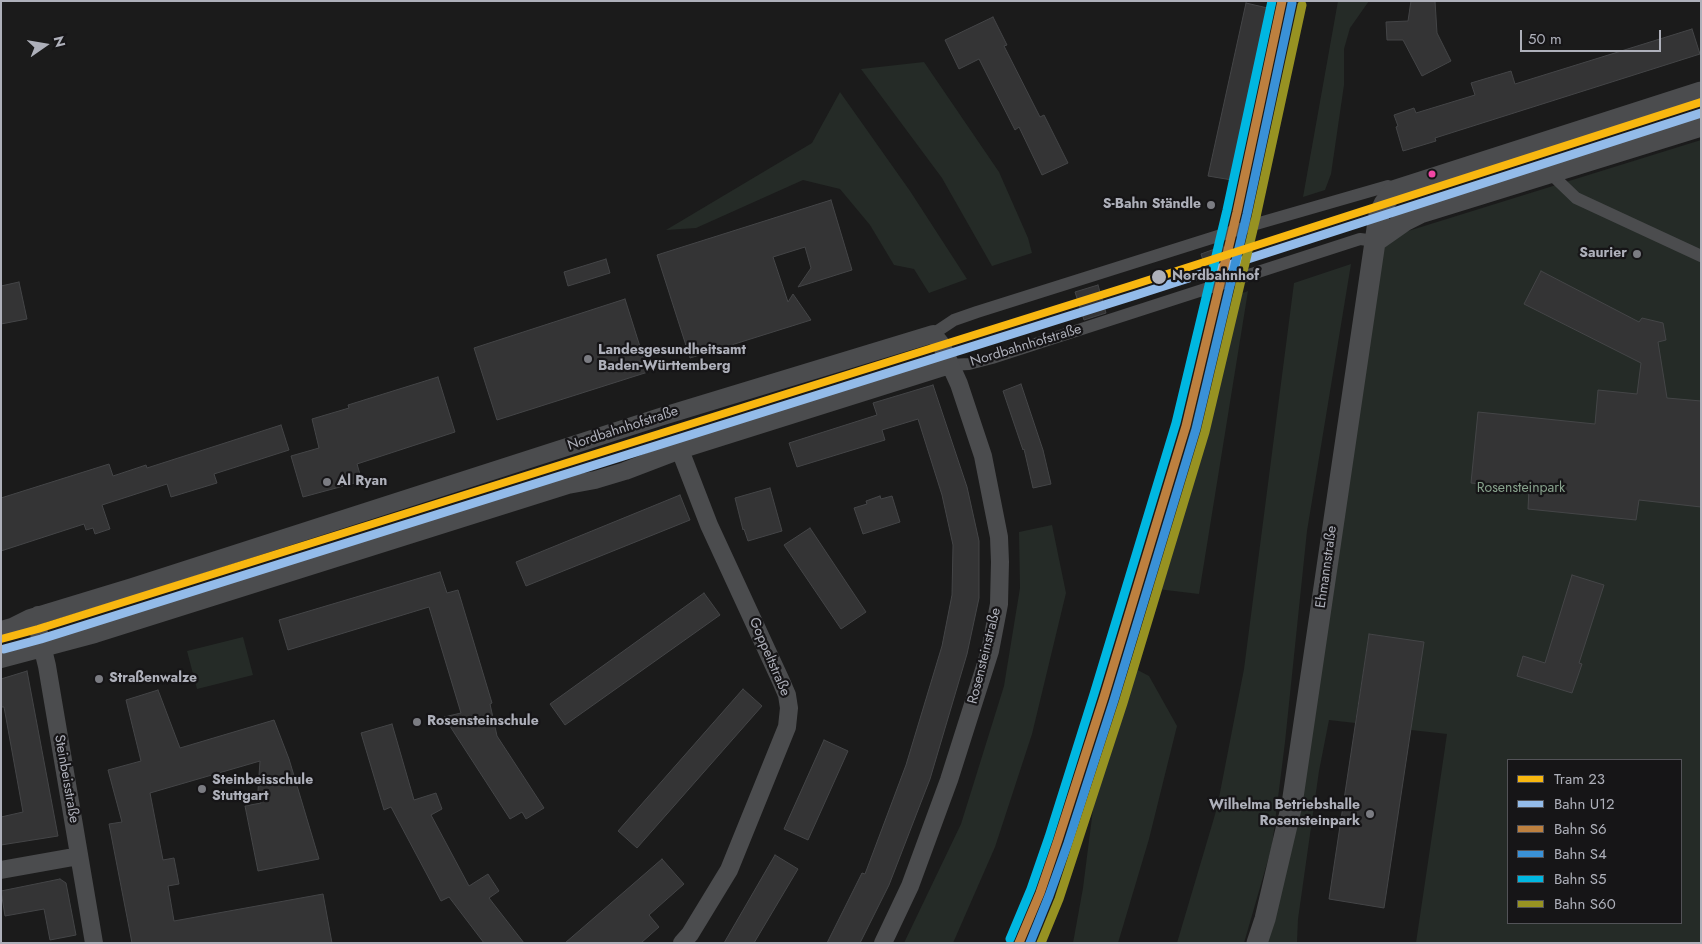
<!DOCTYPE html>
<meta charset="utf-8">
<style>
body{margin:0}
#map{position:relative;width:1702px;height:944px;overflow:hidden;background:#1b1b1b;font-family:Jost,sans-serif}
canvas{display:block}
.frame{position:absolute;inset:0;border:2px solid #aeb0ba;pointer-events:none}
.legend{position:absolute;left:1507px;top:759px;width:175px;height:165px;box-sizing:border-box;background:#161517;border:1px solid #535358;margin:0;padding:6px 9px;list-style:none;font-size:15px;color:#aeb0ba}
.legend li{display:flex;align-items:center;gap:10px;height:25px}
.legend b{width:25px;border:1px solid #535358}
.north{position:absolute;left:20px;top:20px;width:50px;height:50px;-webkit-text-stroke:4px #161517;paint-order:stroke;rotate:77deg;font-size:14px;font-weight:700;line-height:20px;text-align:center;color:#aeb0ba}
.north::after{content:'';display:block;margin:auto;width:18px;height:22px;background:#aeb0ba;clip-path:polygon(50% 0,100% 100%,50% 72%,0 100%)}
.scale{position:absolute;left:1520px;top:30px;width:141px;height:22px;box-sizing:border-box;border:2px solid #aeb0ba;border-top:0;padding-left:6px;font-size:15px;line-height:18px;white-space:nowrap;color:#aeb0ba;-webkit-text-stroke:4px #161517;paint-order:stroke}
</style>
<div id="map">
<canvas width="1702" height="944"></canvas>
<div class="frame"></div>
<ul class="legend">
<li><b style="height:6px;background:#f8b710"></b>Tram 23</li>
<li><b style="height:6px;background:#93bbe9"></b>Bahn U12</li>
<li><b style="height:6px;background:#bd803f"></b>Bahn S6</li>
<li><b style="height:6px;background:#3a91d7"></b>Bahn S4</li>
<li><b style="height:6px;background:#00b7e1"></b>Bahn S5</li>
<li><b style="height:6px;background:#979222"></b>Bahn S60</li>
</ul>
<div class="north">N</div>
<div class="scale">50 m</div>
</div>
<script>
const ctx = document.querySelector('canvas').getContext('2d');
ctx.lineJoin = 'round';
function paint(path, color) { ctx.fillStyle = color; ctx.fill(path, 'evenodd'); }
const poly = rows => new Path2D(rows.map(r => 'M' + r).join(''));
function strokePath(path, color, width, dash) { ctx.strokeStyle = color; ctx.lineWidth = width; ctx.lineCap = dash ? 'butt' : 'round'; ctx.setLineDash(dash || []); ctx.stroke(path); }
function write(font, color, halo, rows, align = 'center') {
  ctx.font = font + ' Jost,sans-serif'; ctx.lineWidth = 4.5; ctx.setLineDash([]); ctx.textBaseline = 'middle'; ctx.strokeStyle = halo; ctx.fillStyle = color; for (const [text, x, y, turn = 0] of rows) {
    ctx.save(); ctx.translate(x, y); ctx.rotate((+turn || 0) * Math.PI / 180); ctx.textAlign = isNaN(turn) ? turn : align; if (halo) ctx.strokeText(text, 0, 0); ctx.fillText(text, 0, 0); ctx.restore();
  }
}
const green = poly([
 [1338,1,1369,1,1350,28,1344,49,1344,85,1331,174,1325,190,1303,197],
 [924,62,999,172,1028,238,1032,253,992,266,942,178,861,69],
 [840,92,910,191,967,279,929,293,914,269,894,265,870,225,840,189,803,180,696,228,666,230,812,143],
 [1701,140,1701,943,1416,943,1447,734,1411,730,1423,643,1369,634,1355,723,1329,720,1319,771,1298,919,1297,942,1257,943,1265,919,1376,241],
 [1508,760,1681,760,1681,923,1508,923],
 [1351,264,1307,531,1285,742,1272,846,1244,943,1177,943,1217,808,1244,669,1294,283],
 [1248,291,1199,594,1149,588,1224,300],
 [1052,525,1066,593,1032,734,995,847,953,943,904,943,961,824,1004,686,1020,588,1019,532],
 [243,637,253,675,197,689,187,651],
 [1130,666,1149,676,1177,726,1149,839,1118,943,1073,943,1083,888,1100,754]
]);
const building = poly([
 [1411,1,1435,1,1437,33,1451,61,1422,76,1403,40,1387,40,1386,22,1408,21,1411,1],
 [1246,3,1272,9,1245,135,1242,135,1232,180,1208,176,1246,3],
 [993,17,1007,45,1004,46,1040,117,1044,115,1068,163,1042,175,1019,127,1015,130,979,59,959,69,945,40,993,17],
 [1692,29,1700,54,1435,138,1436,141,1403,151,1396,127,1398,126,1394,115,1414,108,1416,113,1475,95,1471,83,1511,71,1515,84,1692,29],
 [831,200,852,270,798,287,811,268,805,247,773,257,788,302,793,294,811,320,690,358,657,255,831,200],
 [1223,246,1231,272,1209,279,1201,254,1223,246],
 [606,259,610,273,568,286,564,272,606,259],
 [1541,271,1639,322,1642,318,1663,323,1666,340,1658,342,1667,398,1701,401,1701,507,1639,500,1636,520,1528,509,1529,489,1471,483,1478,412,1595,424,1598,390,1637,394,1641,363,1524,304,1541,271],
 [19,282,27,319,1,324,1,286,19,282],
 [1098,285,1106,313,1084,320,1075,292,1098,285],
 [625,299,648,372,497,420,474,348,625,299],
 [438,377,455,432,357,464,362,481,303,497,291,456,319,448,312,419,349,408,348,405,438,377],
 [1021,384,1043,450,1051,484,1033,488,1024,449,1023,450,1003,391,1021,384],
 [933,385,967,487,979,541,979,598,967,654,930,779,889,885,860,943,827,943,862,873,865,874,906,765,942,646,952,595,953,545,942,495,918,419,882,430,885,440,797,467,789,443,877,415,873,403,933,385],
 [281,425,289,450,214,474,217,483,171,497,167,484,102,505,110,529,95,534,93,528,86,530,84,524,1,551,1,498,109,464,113,476,146,465,147,468,281,425],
 [770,488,782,531,748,541,744,529,743,530,735,498,770,488],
 [680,495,690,520,526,586,516,562,680,495],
 [880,496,881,499,892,496,900,522,863,534,854,508,867,504,866,501,880,496],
 [810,528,866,612,841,629,784,545,810,528],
 [440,572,447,593,458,590,492,703,490,704,497,736,544,808,526,819,522,812,510,819,444,717,461,713,429,607,288,650,279,620,440,572],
 [1572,575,1604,585,1579,663,1582,664,1572,693,1517,676,1523,656,1545,663,1572,575],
 [704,593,720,615,565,725,550,704,704,593],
 [1369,634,1424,642,1384,908,1329,899,1369,634],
 [27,671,58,836,1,845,1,817,23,812,4,707,1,707,1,679,27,671],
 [743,689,762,706,637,848,618,831,743,689],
 [158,690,180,748,274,720,289,759,319,859,258,871,245,806,261,803,258,790,260,761,150,793,163,860,174,858,179,884,168,886,174,921,323,894,332,943,132,943,109,824,122,822,108,770,141,761,126,700,158,690],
 [392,724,414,800,436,793,442,809,431,815,469,886,488,874,499,891,489,898,524,943,484,943,449,897,441,901,391,807,384,810,361,733,392,724],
 [824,740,848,751,808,840,784,829,824,740],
 [775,855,798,869,754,943,724,943,775,855],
 [662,859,684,884,649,915,659,927,641,943,565,943,662,859],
 [60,879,66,883,76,935,50,940,44,909,5,916,1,891,60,879]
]);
const pedestrian = poly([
 [1550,173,1576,198,1701,256],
 [933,334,954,320,977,312,1256,224,1388,186],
 [950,365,969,364,992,358,1360,239,1376,241]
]);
const minor = poly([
 [680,450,709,525,781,681,787,695,789,708,787,727,729,870,690,934,682,943],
 [38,615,36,621,47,666,94,943],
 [1,630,12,627,30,618,132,587,660,417,933,334,941,344,959,384,983,456,999,537,1000,562,999,604,990,651,949,780,910,886,883,943],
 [1,659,95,634,568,485,595,480,625,471,680,450,950,365],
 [1,870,79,856]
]);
const tertiary = poly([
 [1376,241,1406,220,1420,213,1701,126],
 [1257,943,1265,919,1292,804,1379,215,1384,204,1393,191,1701,92]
]);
const rail1 = poly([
 [4,649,41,639,1136,295,1701,113]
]);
const rail2 = poly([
 [1019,943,1040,893,1058,840,1104,697,1186,426,1237,212,1282,1]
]);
const rail3 = poly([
 [1030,943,1049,896,1068,843,1114,700,1196,429,1247,214,1292,3]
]);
const rail4 = poly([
 [1010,939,1031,889,1049,837,1094,694,1176,423,1227,210,1272,1]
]);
const rail5 = poly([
 [1041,943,1059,899,1123,703,1205,432,1256,217,1302,5]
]);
const tram1 = poly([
 [1,639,38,629,1133,285,1701,102]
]);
const markers = [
 [1432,174,4.5,"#f346a5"],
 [1211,205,5,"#7b7c82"],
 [1637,254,5,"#7b7c82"],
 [1159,277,8,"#aeb0ba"],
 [588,359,5,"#7b7c82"],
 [327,482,5,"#7b7c82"],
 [99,679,5,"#7b7c82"],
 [417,722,5,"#7b7c82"],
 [202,789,5,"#7b7c82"],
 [1370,814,5,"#7b7c82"]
];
const poiNames = [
 ["S-Bahn Ständle",1201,205,"right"],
 ["Saurier",1627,254,"right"],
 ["Landesgesundheitsamt",598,351],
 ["Baden-Württemberg",598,367],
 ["Al Ryan",337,482],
 ["Straßenwalze",109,679],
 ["Rosensteinschule",427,722],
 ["Steinbeisschule",212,781],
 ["Stuttgart",212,797],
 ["Wilhelma Betriebshalle",1360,806,"right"],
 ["Rosensteinpark",1360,822,"right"]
];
const stopNames = [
 ["Nordbahnhof",1172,277]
];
const streetNames = [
 ["Nordbahnhofstraße",1026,346,-17],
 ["Nordbahnhofstraße",623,429,-18],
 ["Ehmannstraße",1327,567,-82],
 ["Rosensteinstraße",985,656,-76],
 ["Goppeltstraße",769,657,67],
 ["Steinbeisstraße",66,779,80]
];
const parkNames = [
 ["Rosensteinpark",1521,489]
];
paint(green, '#252b27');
paint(building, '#343435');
strokePath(building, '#444547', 1);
strokePath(pedestrian, '#4b4c4e', 12);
strokePath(minor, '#4b4c4e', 18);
strokePath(tertiary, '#4b4c4e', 21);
strokePath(rail1, '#93bbe9', 9);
strokePath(rail2, '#bd803f', 9);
strokePath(rail3, '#3a91d7', 9);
strokePath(rail4, '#00b7e1', 9);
strokePath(rail5, '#979222', 9);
strokePath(tram1, '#f8b710', 8);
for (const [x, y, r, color] of markers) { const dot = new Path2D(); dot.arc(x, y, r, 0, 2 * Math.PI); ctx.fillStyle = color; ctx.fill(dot); strokePath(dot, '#161517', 2); }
write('bold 14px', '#aeb0ba', '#161517', poiNames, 'left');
write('bold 14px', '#aeb0ba', '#161517', stopNames, 'left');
write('14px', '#aeb0ba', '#161517', streetNames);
write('14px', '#88a38d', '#161517', parkNames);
</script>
